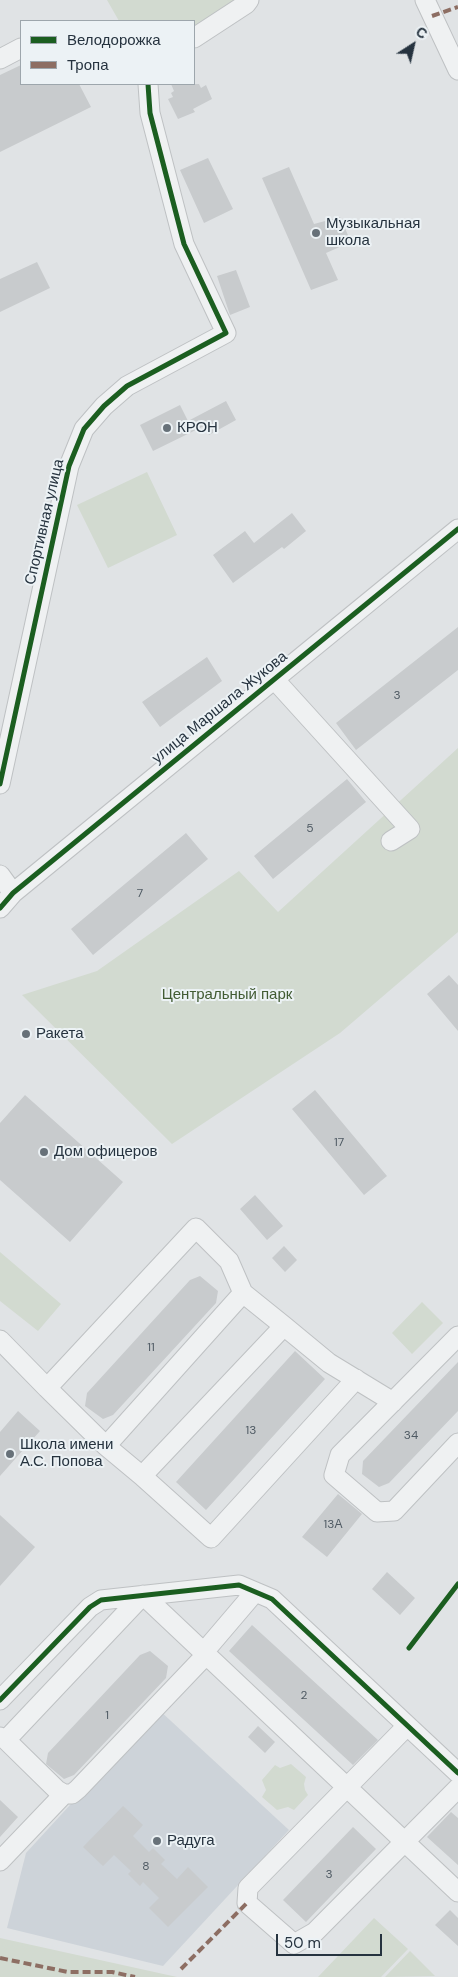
<!DOCTYPE html>
<meta charset="utf-8">
<style>
body{margin:0}
#map{position:relative;width:458px;height:1977px;overflow:hidden;background:#e0e3e5;font-family:"DM Sans",sans-serif}
canvas{display:block}
.legend{position:absolute;left:20px;top:20px;width:175px;height:65px;box-sizing:border-box;background:#ecf2f5;border:1px solid #9da6ac;margin:0;padding:6px 9px;list-style:none;font-size:15px;color:#26333f}
.legend li{display:flex;align-items:center;gap:10px;height:25px}
.legend b{width:25px;border:1px solid #9da6ac}
.north{position:absolute;left:388px;top:20px;width:50px;height:50px;-webkit-text-stroke:4px #ecf2f5;paint-order:stroke;rotate:35deg;font-size:14px;font-weight:700;line-height:20px;text-align:center;color:#26333f}
.north::after{content:'';display:block;margin:auto;width:18px;height:22px;background:#26333f;clip-path:polygon(50% 0,100% 100%,50% 72%,0 100%)}
.scale{position:absolute;left:276px;top:1934px;width:106px;height:22px;box-sizing:border-box;border:2px solid #26333f;border-top:0;padding-left:6px;font-size:15px;line-height:18px;white-space:nowrap;color:#26333f;-webkit-text-stroke:4px #ecf2f5;paint-order:stroke}
</style>
<div id="map">
<canvas width="458" height="1977"></canvas>
<ul class="legend">
<li><b style="height:6px;background:#1b5e20"></b>Велодорожка</li>
<li><b style="height:6px;background:#8d6e63"></b>Тропа</li>
</ul>
<div class="north">С</div>
<div class="scale">50 m</div>
</div>
<script>
const ctx = document.querySelector('canvas').getContext('2d');
ctx.lineJoin = 'round';
function paint(path, color) { ctx.fillStyle = color; ctx.fill(path, 'evenodd'); }
const poly = rows => new Path2D(rows.map(r => 'M' + r).join(''));
function strokePath(path, color, width, dash) { ctx.strokeStyle = color; ctx.lineWidth = width; ctx.lineCap = dash ? 'butt' : 'round'; ctx.setLineDash(dash || []); ctx.stroke(path); }
function write(font, color, halo, rows, align = 'center') {
  ctx.font = font + ' "DM Sans",sans-serif'; ctx.lineWidth = 4; ctx.setLineDash([]); ctx.textBaseline = 'middle'; ctx.strokeStyle = halo; ctx.fillStyle = color; for (const [text, x, y, turn = 0] of rows) {
    ctx.save(); ctx.translate(x, y); ctx.rotate((+turn || 0) * Math.PI / 180); ctx.textAlign = isNaN(turn) ? turn : align; if (halo) ctx.strokeText(text, 0, 0); ctx.fillText(text, 0, 0); ctx.restore();
  }
}
const built = poly([
 [158,1709,289,1830,163,1966,7,1928,26,1853]
]);
const green = poly([
 [107,0,235,0,194,27,194,21,119,21],
 [147,472,177,535,108,568,77,505],
 [458,748,458,932,340,1033,172,1144,22,995,97,971,239,871,278,912],
 [0,1252,61,1304,38,1331,0,1301],
 [422,1302,443,1323,412,1354,392,1333],
 [291,1764,306,1777,304,1784,305,1790,308,1795,294,1810,288,1807,277,1810,262,1797,266,1790,262,1780,275,1765,280,1768],
 [374,1918,408,1949,381,1977,318,1977],
 [0,1938,177,1977,0,1977],
 [410,1951,435,1976,385,1977]
]);
const building = poly([
 [21,65,21,84,79,84,91,107,0,152,0,75],
 [171,84,199,84,201,88,206,85,212,99,193,109,195,112,178,119,168,99,173,97,171,93,174,91],
 [208,158,233,209,204,223,180,170],
 [289,167,314,224,340,217,351,242,326,253,338,280,311,290,262,178],
 [37,262,50,288,0,312,0,279],
 [236,270,250,307,230,315,217,276],
 [226,401,236,420,209,435,204,426,153,451,140,425,180,405,188,421],
 [292,513,306,531,284,549,282,547,233,583,213,555,245,531,254,543],
 [458,627,458,670,356,750,336,723],
 [207,657,222,681,160,727,142,702],
 [347,779,366,802,273,879,254,856],
 [186,833,208,859,93,955,71,929],
 [449,975,458,985,458,1031,427,994],
 [315,1090,387,1176,364,1195,292,1109],
 [25,1095,123,1182,70,1242,0,1180,0,1123],
 [255,1195,283,1226,267,1240,240,1209],
 [284,1246,297,1260,285,1272,272,1258],
 [200,1276,218,1291,216,1303,113,1415,103,1419,85,1406,87,1393,190,1280],
 [295,1351,325,1379,206,1510,176,1482],
 [458,1362,458,1411,389,1483,379,1487,362,1474,363,1461],
 [18,1411,40,1431,0,1476,0,1432],
 [338,1494,362,1514,327,1557,302,1537],
 [0,1515,35,1547,0,1586],
 [387,1572,415,1598,400,1615,372,1589],
 [252,1625,378,1740,353,1765,229,1651],
 [150,1651,168,1666,166,1678,74,1775,64,1779,46,1764,48,1753,140,1655],
 [258,1726,275,1742,265,1753,248,1737],
 [0,1800,18,1817,0,1837],
 [123,1806,143,1825,133,1836,149,1852,153,1848,165,1860,161,1864,177,1879,188,1867,208,1887,168,1927,149,1908,159,1898,143,1882,140,1886,128,1874,131,1871,114,1855,103,1866,83,1847],
 [451,1812,458,1818,458,1865,427,1837],
 [353,1827,376,1849,306,1922,283,1900],
 [450,1910,458,1918,458,1946,435,1925]
]);
const minor = poly([
 [425,0,458,70],
 [194,38,246,4,249,0],
 [0,59,21,48],
 [274,679,410,829,391,841],
 [0,784,69,466,84,429,104,406,127,386,226,333,184,244,150,113,148,84],
 [0,875,13,893],
 [0,908,13,893,458,529],
 [284,1326,142,1476,106,1446,243,1293,284,1326,329,1363,393,1402],
 [458,1336,340,1455,334,1475,377,1512,394,1511,458,1443],
 [0,1340,47,1388],
 [106,1446,47,1388,196,1228,229,1261,243,1293],
 [142,1476,211,1538,356,1379],
 [0,1700,90,1607,101,1600,239,1585,272,1599,458,1773],
 [407,1726,248,1888,247,1903,294,1944,315,1932,458,1788],
 [0,1737,6,1740,57,1790,64,1794,72,1794,78,1789,202,1659,209,1646,255,1592],
 [6,1740,143,1595,458,1892],
 [0,1861,64,1794]
]);
const quiet = poly([
 [432,16,458,7],
 [0,1958,68,1972,112,1972,135,1977],
 [181,1969,247,1903]
]);
const cycleway = poly([
 [0,784,69,466,84,429,104,406,127,386,226,333,184,244,150,113,148,84],
 [0,908,13,893,458,529],
 [409,1648,458,1584],
 [0,1700,90,1607,101,1600,239,1585,272,1599,458,1773]
]);
const markers = [
 [316,233,5,"#677179"],
 [167,428,5,"#677179"],
 [26,1034,5,"#677179"],
 [44,1152,5,"#677179"],
 [10,1454,5,"#677179"],
 [157,1841,5,"#677179"]
];
const numberNames = [
 ["3",397,696],
 ["5",310,829],
 ["7",140,894],
 ["17",339,1143],
 ["11",151,1348],
 ["13",251,1431],
 ["34",411,1436],
 ["13А",333,1525],
 ["2",304,1696],
 ["1",107,1716],
 ["8",146,1867],
 ["3",329,1875]
];
const poiNames = [
 ["Музыкальная",326,224],
 ["школа",326,241],
 ["КРОН",177,428],
 ["Ракета",36,1034],
 ["Дом офицеров",54,1152],
 ["Школа имени",20,1445],
 ["А.С. Попова",20,1462],
 ["Радуга",167,1841]
];
const streetNames = [
 ["Спортивная улица",45,522,-77],
 ["улица Маршала Жукова",220,708,-39]
];
const parkNames = [
 ["Центральный парк",227,995]
];
paint(built, '#cdd3d9');
paint(green, '#d2dad0');
paint(building, '#c8cbcd');
strokePath(minor, '#bec1c3', 21);
strokePath(minor, '#eff1f2', 19);
strokePath(quiet, '#8d6e63', 4, [8, 4]);
strokePath(cycleway, '#1b5e20', 5);
for (const [x, y, r, color] of markers) { const dot = new Path2D(); dot.arc(x, y, r, 0, 2 * Math.PI); ctx.fillStyle = color; ctx.fill(dot); strokePath(dot, '#ecf2f5', 2); }
write('12px', '#4f5a63', null, numberNames);
write('15px', '#26333f', '#ecf2f5', poiNames, 'left');
write('15px', '#26333f', '#ecf2f5', streetNames);
write('15px', '#415b33', '#ecf2f5', parkNames);
</script>
